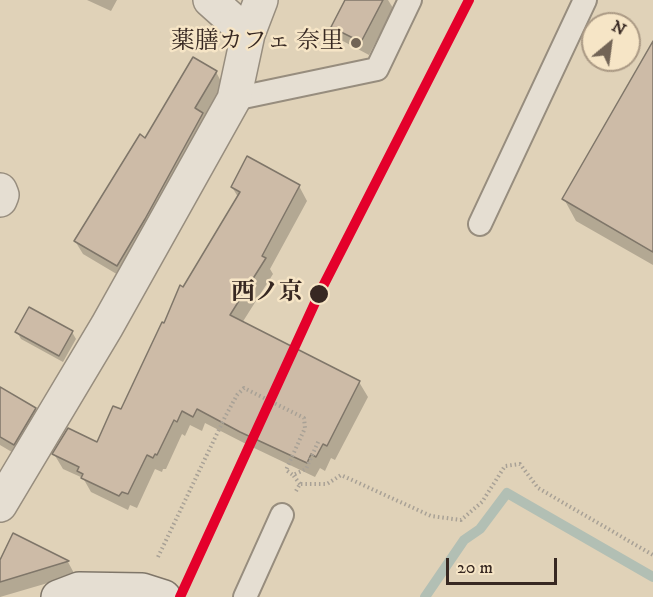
<!DOCTYPE html>
<meta charset="utf-8">
<style>
body{margin:0}
#map{position:relative;width:653px;height:597px;overflow:hidden;background:#e0d2b8;font-family:"IM FELL DW Pica",serif}
canvas{display:block}
.north{position:absolute;left:581px;top:12px;width:60px;height:60px;box-sizing:border-box;background:#f6e5c6;border:2px solid #aa9984;border-radius:50%;rotate:29deg;font-size:16px;font-weight:700;line-height:24px;text-align:center;color:#372822}
.north::after{content:'';display:block;margin:auto;width:21px;height:27px;background:#726456;clip-path:polygon(50% 0,100% 100%,50% 72%,0 100%)}
.scale{position:absolute;left:446px;top:558px;width:111px;height:27px;box-sizing:border-box;border:3px solid #372822;border-top:0;padding-left:8px;font-size:18px;line-height:21px;white-space:nowrap;color:#372822;-webkit-text-stroke:4px #f6e5c6;paint-order:stroke}
</style>
<div id="map">
<canvas width="653" height="597"></canvas>
<div class="north">N</div>
<div class="scale">20 m</div>
</div>
<script>
const ctx = document.querySelector('canvas').getContext('2d');
ctx.lineJoin = 'round';
function paint(path, color) { ctx.fillStyle = color; ctx.fill(path, 'evenodd'); }
const poly = rows => new Path2D(rows.map(r => 'M' + r).join(''));
function strokePath(path, color, width, dash) { ctx.strokeStyle = color; ctx.lineWidth = width; ctx.lineCap = dash ? 'butt' : 'round'; ctx.setLineDash(dash || []); ctx.stroke(path); }
function write(font, color, halo, rows, align = 'center') {
  ctx.font = font + ' "IM FELL DW Pica","Noto Serif JP",serif'; ctx.lineWidth = 5; ctx.setLineDash([]); ctx.textBaseline = 'middle'; ctx.strokeStyle = halo; ctx.fillStyle = color; for (const [text, x, y, turn = 0] of rows) {
    ctx.save(); ctx.translate(x, y); ctx.rotate((+turn || 0) * Math.PI / 180); ctx.textAlign = isNaN(turn) ? turn : align; if (halo) ctx.strokeText(text, 0, 0); ctx.fillText(text, 0, 0); ctx.restore();
  }
}
const shadow = poly([
 [87,0,117,0,111,11],
 [347,0,388,0,393,8,369,55,341,40,333,27],
 [653,44,653,265,576,221,564,199],
 [216,72,223,85,204,118,210,128,125,279,83,254,75,241,146,140],
 [299,186,307,201,270,269,273,274,242,323,359,382,368,397,335,460,331,458,325,471,320,468,315,477,250,446,205,423,202,431,190,425,185,436,182,434,166,469,163,469,162,472,155,469,137,508,130,505,128,510,91,492,83,478,63,469,54,454,98,444,122,411,183,289,238,197,232,187],
 [17,332,72,332,76,339,63,362,21,339],
 [0,389,35,409,43,422,22,458,0,445],
 [14,535,68,562,75,575,0,597,0,563]
]);
const stream = poly([
 [425,597,464,540,480,529,507,493,653,577]
]);
const building = poly([
 [345,0,383,0,361,42,331,27,345,0],
 [653,41,653,252,562,199,653,41],
 [193,57,217,71,195,108,203,113,145,219,117,266,74,241,140,134,145,138,193,57],
 [247,156,300,185,262,256,266,258,230,315,360,381,327,446,323,444,316,457,311,454,307,463,240,432,197,409,193,417,182,411,177,422,174,420,157,455,155,454,153,458,147,455,128,494,122,492,119,496,81,478,83,474,77,471,79,467,52,454,68,428,97,442,113,406,121,409,162,322,164,323,180,285,183,287,240,192,231,187,247,156],
 [29,307,73,331,59,356,15,332,29,307],
 [0,387,36,408,14,445,0,437,0,387],
 [13,533,69,561,0,582,0,560,13,533]
]);
const path = poly([
 [300,484,293,475,306,469,319,440],
 [296,491,300,484,327,484,341,475,431,516,461,520,482,502,505,466,520,464,538,488,653,555],
 [158,557,225,417,237,395,244,388,304,418,305,428,286,470,293,475]
]);
const lane = poly([
 [234,99,377,69,410,0],
 [480,224,585,0],
 [245,597,282,515]
]);
const street = poly([
 [248,34,261,0],
 [0,190,2,195,0,200],
 [0,505,107,326,234,99,248,34,210,0]
]);
const secondary = poly([
 [58,597,79,589,142,590,164,597]
]);
const rail1 = poly([
 [180,597,319,294,469,0]
]);
const markers = [
 [356,43,6,"#726456"],
 [319,294,10,"#372822"]
];
const poiNames = [
 ["薬膳カフェ 奈里",344,43]
];
const stopNames = [
 ["西ノ京",303,294]
];
paint(shadow, '#0003');
strokePath(stream, '#b2bfb4', 10);
paint(building, '#cdbba7');
strokePath(building, '#7f7669', 1.5);
strokePath(lane, '#978d7e', 26);
strokePath(street, '#978d7e', 36);
strokePath(secondary, '#7f7669', 36);
strokePath(path, '#a8a196', 4, [1.5, 3]);
strokePath(lane, '#e5ded2', 22);
strokePath(street, '#e5ded2', 33);
strokePath(secondary, '#e5ded2', 33);
strokePath(rail1, '#e4002b', 10);
for (const [x, y, r, color] of markers) { const dot = new Path2D(); dot.arc(x, y, r, 0, 2 * Math.PI); ctx.fillStyle = color; ctx.fill(dot); strokePath(dot, '#f6e5c6', 2); }
write('24px', '#372822', '#f6e5c6', poiNames, 'right');
write('bold 24px', '#372822', '#f6e5c6', stopNames, 'right');
</script>
